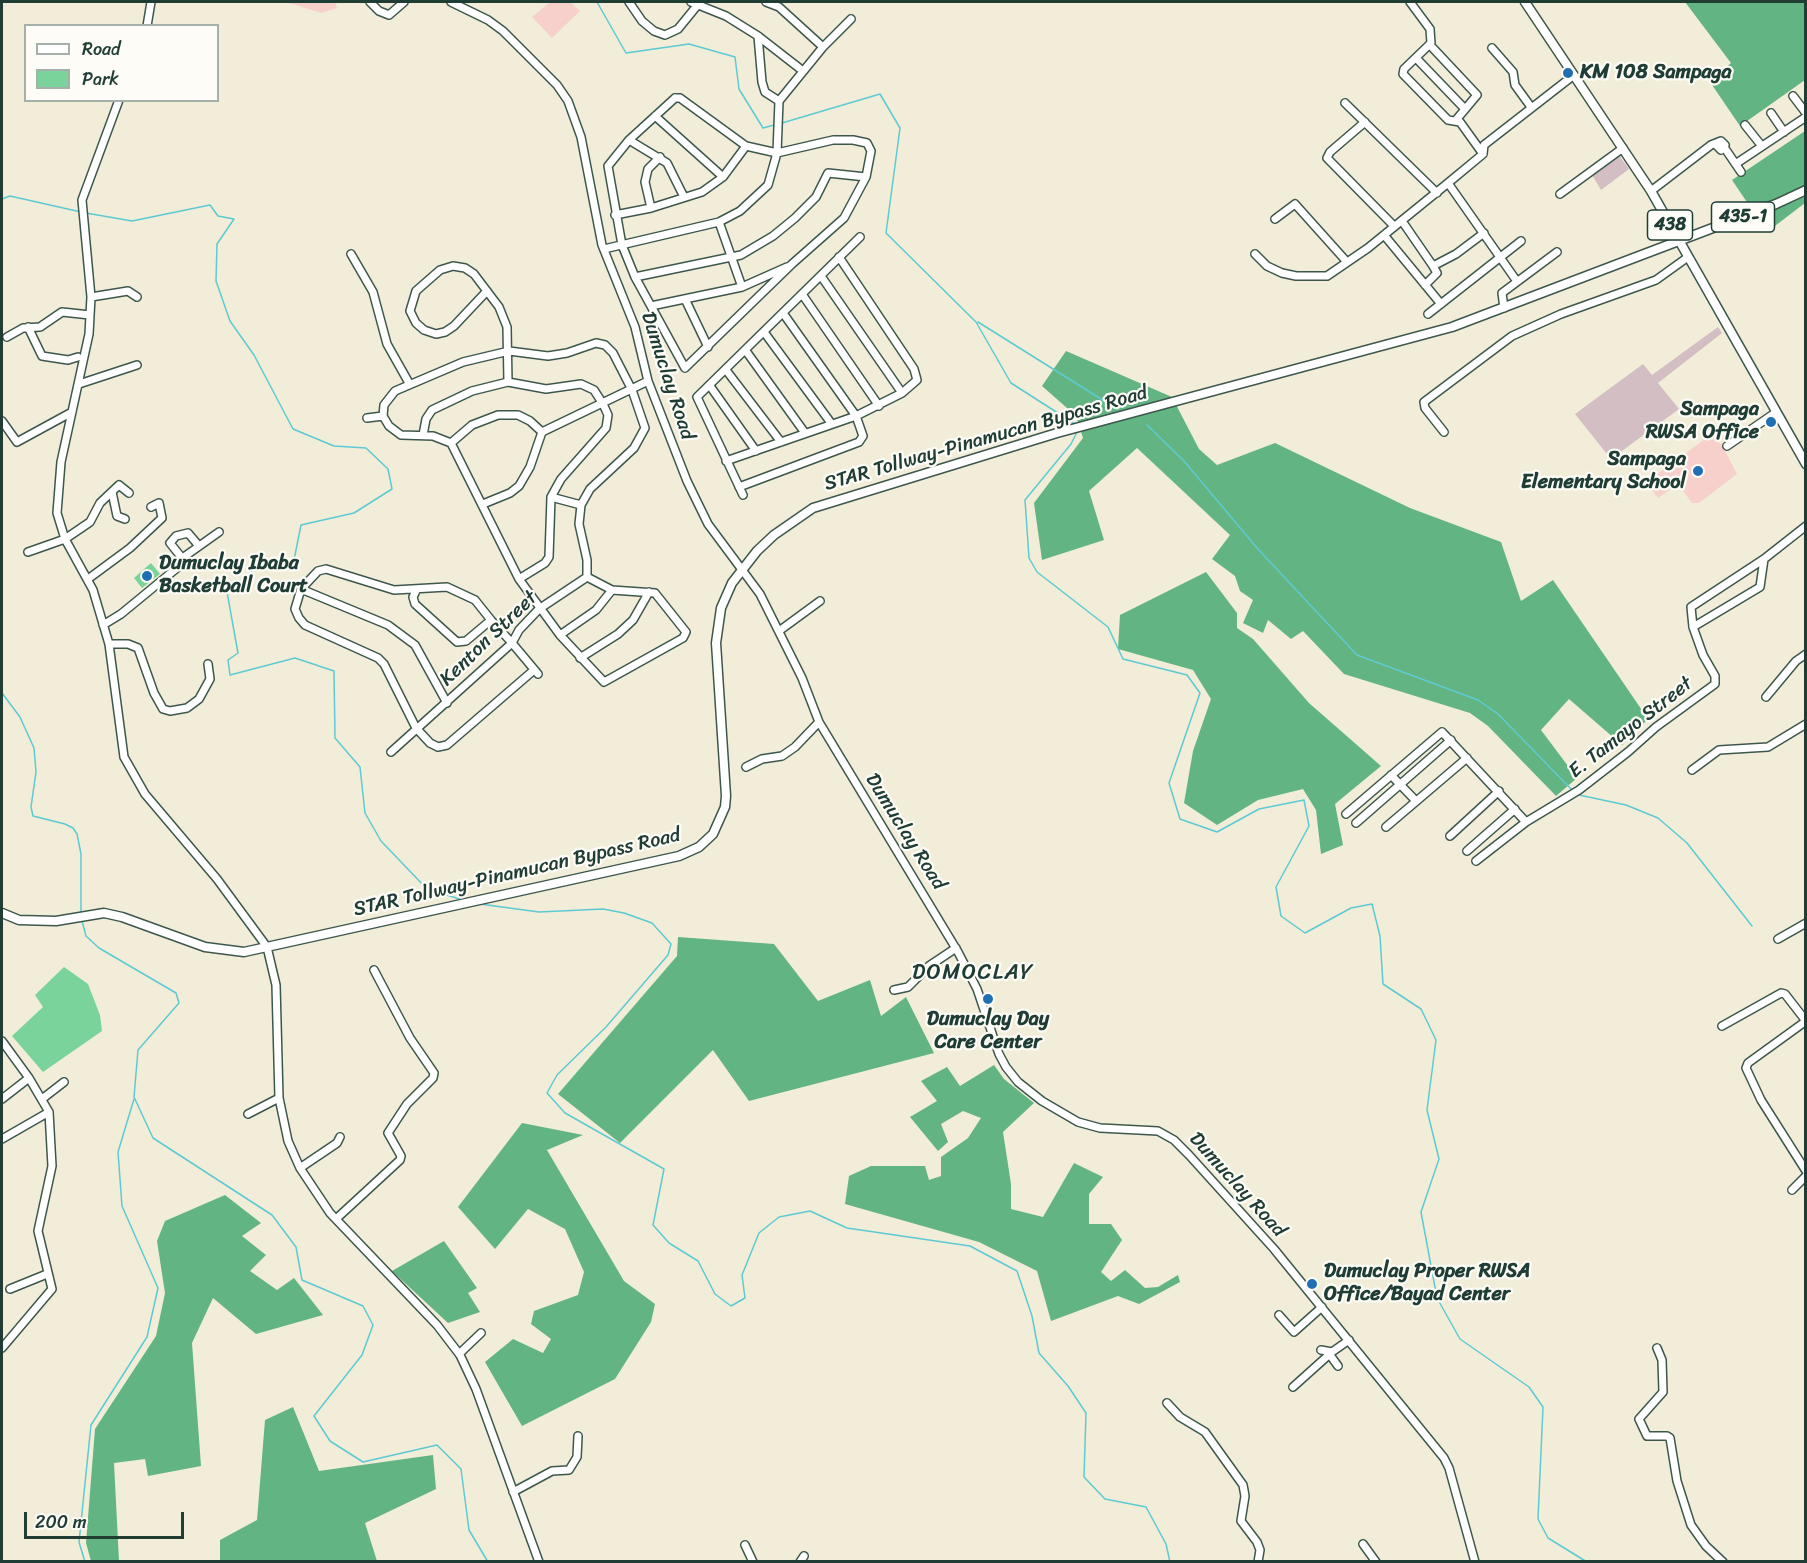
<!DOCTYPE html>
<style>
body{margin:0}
#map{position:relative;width:1807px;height:1563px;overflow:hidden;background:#f1edd8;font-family:Sriracha,sans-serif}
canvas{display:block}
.frame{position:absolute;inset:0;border:3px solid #1f3d34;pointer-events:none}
.legend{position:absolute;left:24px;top:24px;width:195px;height:78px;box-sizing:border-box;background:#fdfcf7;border:2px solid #a4b0a9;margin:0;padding:8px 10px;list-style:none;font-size:18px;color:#1f3d34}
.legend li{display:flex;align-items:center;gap:12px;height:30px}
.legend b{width:30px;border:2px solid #a4b0a9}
.scale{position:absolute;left:24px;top:1512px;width:160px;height:27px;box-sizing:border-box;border:3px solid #1f3d34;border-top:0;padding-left:8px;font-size:18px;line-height:21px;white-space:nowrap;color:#1f3d34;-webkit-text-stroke:4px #fdfcf7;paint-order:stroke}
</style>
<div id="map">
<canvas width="1807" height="1563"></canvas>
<div class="frame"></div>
<ul class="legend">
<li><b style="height:8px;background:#fff"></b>Road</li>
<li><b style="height:16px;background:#79d39a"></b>Park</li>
</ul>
<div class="scale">200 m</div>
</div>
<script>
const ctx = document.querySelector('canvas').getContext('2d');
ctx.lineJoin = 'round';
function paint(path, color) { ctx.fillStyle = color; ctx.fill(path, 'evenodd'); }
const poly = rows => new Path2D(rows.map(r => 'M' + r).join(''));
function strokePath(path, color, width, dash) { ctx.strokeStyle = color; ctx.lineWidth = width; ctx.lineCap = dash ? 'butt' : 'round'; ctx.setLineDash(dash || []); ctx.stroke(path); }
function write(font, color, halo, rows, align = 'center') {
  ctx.font = font + ' Sriracha,sans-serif'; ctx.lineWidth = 4.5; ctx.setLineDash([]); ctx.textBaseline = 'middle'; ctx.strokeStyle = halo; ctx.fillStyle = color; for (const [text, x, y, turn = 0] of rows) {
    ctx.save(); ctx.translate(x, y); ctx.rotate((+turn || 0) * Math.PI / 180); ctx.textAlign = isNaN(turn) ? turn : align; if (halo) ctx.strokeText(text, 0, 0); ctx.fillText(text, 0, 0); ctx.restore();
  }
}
const built = poly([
 [286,2,335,2,337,8,321,13],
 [550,2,570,2,580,11,552,38,532,17],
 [1712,434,1723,447,1737,474,1699,503,1692,503,1678,484,1658,498,1646,482]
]);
const industrial = poly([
 [1618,154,1629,169,1601,190,1591,173],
 [1718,327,1722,333,1658,383,1679,409,1611,459,1575,414,1643,364,1652,375]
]);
const green = poly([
 [151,563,160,574,142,588,134,578],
 [64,967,88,984,100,1015,102,1031,43,1072,12,1036,43,1007,35,995]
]);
const forest = poly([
 [1685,2,1805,2,1805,80,1740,126,1710,82,1731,63],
 [1805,131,1805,203,1767,232,1732,180],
 [1066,351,1172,397,1199,449,1217,465,1275,443,1410,508,1501,542,1521,601,1553,580,1648,719,1622,745,1569,699,1541,730,1577,778,1556,796,1488,726,1470,713,1344,674,1303,631,1291,639,1268,620,1263,633,1243,623,1253,600,1240,591,1235,576,1212,559,1230,535,1137,448,1089,491,1104,540,1042,560,1034,503,1083,438,1076,416,1042,386],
 [1206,572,1237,613,1237,628,1253,639,1309,703,1381,766,1335,804,1343,845,1321,854,1316,810,1303,789,1258,800,1217,825,1184,803,1193,751,1211,699,1193,670,1118,649,1120,615],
 [678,937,774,944,818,1001,870,980,881,1016,906,997,934,1053,749,1101,713,1050,620,1143,558,1094,677,956],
 [994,1065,1004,1079,1034,1103,1003,1132,1011,1184,1011,1209,1043,1217,1074,1163,1103,1177,1089,1194,1089,1224,1111,1224,1122,1240,1101,1272,1111,1281,1125,1270,1145,1288,1158,1287,1178,1275,1180,1282,1139,1304,1118,1296,1051,1321,1037,1271,979,1242,845,1204,849,1176,871,1166,925,1166,929,1180,941,1176,941,1157,968,1138,981,1118,963,1111,941,1124,948,1142,938,1151,910,1117,937,1101,921,1081,947,1067,960,1086],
 [522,1123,583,1135,547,1150,624,1281,655,1304,651,1322,615,1379,522,1426,485,1362,513,1339,543,1353,551,1339,531,1324,534,1311,578,1295,584,1272,565,1229,528,1209,495,1249,458,1207],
 [225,1195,261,1223,242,1236,266,1255,250,1271,277,1290,294,1278,323,1315,256,1334,213,1298,192,1343,201,1466,148,1476,145,1459,114,1463,119,1561,91,1561,86,1543,95,1429,156,1336,165,1293,157,1241,165,1221],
 [444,1241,477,1288,468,1293,480,1312,448,1323,392,1271],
 [293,1407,319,1471,433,1455,436,1489,365,1523,377,1561,220,1561,220,1540,257,1520,265,1420]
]);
const stream = poly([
 [597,2,626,53,689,44,735,57,739,89,763,128,774,125],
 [782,123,880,94,900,128,886,233,976,322,1011,383,1075,424],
 [2,199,10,196,81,212],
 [86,213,132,221,210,205,218,216,234,219,217,244,216,281,230,321,254,355,293,429,334,446,366,448,388,469,392,489,354,513,301,525,294,560,257,567,227,592,238,653,228,660,230,675,295,658,334,671,335,738,360,767,365,813,381,841,427,889,463,900],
 [978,322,1109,404],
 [1147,425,1184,461,1257,548,1357,655,1478,700,1498,714,1572,790],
 [1077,432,1071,444,1025,500,1029,558,1037,572,1108,627,1123,659,1187,675,1200,693,1169,783,1180,819,1217,832,1259,809,1304,800,1309,826,1276,887,1281,916,1305,933,1351,908,1372,904,1380,936,1383,984,1421,1009,1436,1040,1427,1110,1439,1159,1421,1212,1437,1298,1460,1339,1529,1387,1543,1407,1538,1519,1548,1538,1587,1562],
 [2,693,20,717,34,748,36,772,31,807,33,816,65,824,73,828,77,834,81,854,81,913],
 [1579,795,1626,805,1658,818,1687,843,1752,926],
 [480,904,539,912,603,909,624,913,652,923,671,944,668,955,606,1027,557,1075,547,1093,565,1113,664,1169,653,1225,669,1243,698,1261,715,1294,731,1306,745,1298,742,1275,759,1233,779,1217,810,1211,847,1228,970,1246,1017,1271,1032,1316,1039,1353,1068,1386,1086,1413,1084,1477,1105,1499,1146,1507,1166,1544,1170,1562],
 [82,921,86,936,99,948,176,993,179,1003,138,1050,134,1097,153,1138,272,1215,296,1247,302,1280,363,1306,373,1325,362,1355,314,1416,330,1441,363,1462,437,1445,461,1469,469,1530,488,1562],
 [85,1562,79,1542,91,1425,147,1337,158,1288,122,1206,118,1152,134,1099]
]);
const minor = poly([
 [370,2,379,11,389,15,404,2],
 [451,2,488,20,503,31,557,85,568,101,581,137,602,245,635,327,648,381,687,481,708,524,760,594,802,678,819,722,958,952,977,989,999,1054,1006,1067,1018,1082,1042,1101,1078,1122,1100,1128,1158,1131,1174,1140,1189,1155,1274,1249,1444,1458,1449,1468,1475,1562],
 [629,2,642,21,654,31,665,35,678,29,700,2],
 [691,2,726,16,758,36,803,71],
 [766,2,779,7,823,47],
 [1410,2,1430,29,1431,43,1404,69,1403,74,1448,120,1460,122,1483,154],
 [147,26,151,2],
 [758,36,762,82,765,92,779,101],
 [1430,45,1477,95,1456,120],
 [1492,48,1513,72,1515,85,1531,107],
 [1416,58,1464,108],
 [1793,96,1806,113],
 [675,98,680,98,746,146,777,153,833,140,853,140,867,143,871,151,866,177,844,218,792,264,685,368,635,277,622,245,608,166,629,140,675,98],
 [119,100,82,200,91,297,89,334,61,462,57,513,65,539,93,590,109,644,124,757,145,794,217,879,267,947,276,985,279,1098,288,1141,300,1168,330,1213,437,1325,460,1355,476,1389,539,1562],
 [1345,103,1437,193],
 [1771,113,1784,132],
 [655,116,723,177],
 [1365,122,1330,152,1327,158,1394,226],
 [1745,125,1761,145],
 [629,140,667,163,684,197],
 [1724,147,1741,172],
 [1737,163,1806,117],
 [1448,183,1516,280],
 [1651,191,1711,145,1721,141,1725,145,1721,150,1716,145],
 [1560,194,1623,148],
 [651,208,645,182,648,169,660,157],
 [615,215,651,208,702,192,723,177,746,146],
 [1275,219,1295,204,1347,262],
 [1402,221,1433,266,1456,254,1484,233],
 [719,222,742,287],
 [1384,235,1441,304],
 [604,249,719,222,740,211,768,185,777,153,779,101,823,47,851,19],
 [351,254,373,292,387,344,409,383],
 [1255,254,1267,266,1282,273,1296,276,1327,276,1368,248,1448,183,1483,154,1484,145,1574,75],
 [821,276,902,393],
 [635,277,741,255,773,236,795,218,816,197,828,173,866,177],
 [1425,285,1437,273,1433,266],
 [487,291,454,326,445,332,436,334,424,330,416,323,410,311,416,291,440,270,453,266,465,268,474,274,499,307,507,327,508,382],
 [802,294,879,406],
 [91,297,128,291,137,297],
 [685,299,708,347],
 [651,306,742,287,787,267],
 [1504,308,1502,293,1557,252],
 [1428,314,1521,241],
 [28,327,42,356,68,360,78,357],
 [764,332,831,423],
 [7,337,23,328,40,327,62,312,90,315],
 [596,343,605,345,613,353,632,390,645,428,634,448,590,489,581,505,579,524,587,560,587,577,612,590,655,593,686,632,683,638,604,682,560,635,519,579,451,443,433,436,401,435,389,426,383,416,384,405,395,391,463,362,509,351,548,356,567,353,596,343],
 [746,351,805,433],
 [726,370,781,442],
 [79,384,137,365],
 [710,386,756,451],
 [367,418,383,416],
 [2,421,17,442,72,412],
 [542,432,648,381],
 [1444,432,1425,408,1424,402,1512,336,1561,314,1656,280,1688,257],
 [423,435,426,419,432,410,472,391,508,382,546,389,581,384,594,390,603,404,608,415,606,428,561,479,551,497,549,557,545,563,519,579],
 [451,443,472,425,498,415,518,415,530,421,542,432],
 [1727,446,1775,413],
 [726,461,856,416,902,393,917,380,914,369,839,257],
 [739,487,859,442,863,436,856,416,783,313],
 [112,492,117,516,125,519],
 [743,495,697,397,860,237],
 [551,497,581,505],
 [483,504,510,493,519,486,530,467,542,432],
 [28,552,65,539,90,522,100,503,119,485,129,493],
 [182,558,170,543,176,536,188,533,199,546],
 [88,579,130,548,162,518,159,503,151,507],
 [301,589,388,625,415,645,447,703],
 [416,591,413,597,415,604,457,642,466,641,491,620],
 [103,625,121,614,177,568,181,559,219,532],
 [1693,627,1760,587,1764,559],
 [779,631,820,601],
 [560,635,596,610,612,590],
 [109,644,128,644,138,648,154,693,163,709,170,711,187,708,199,699,210,679,208,664],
 [580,658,618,634,633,620,649,592],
 [534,670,447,745,438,747,430,743,416,728,384,664,378,658,305,625,299,618,295,609,301,589,318,571,326,569,394,590,447,587,475,600,491,620,512,643,538,674],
 [1766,697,1796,661,1806,654],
 [391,752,512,643,519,630,539,609,587,577],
 [746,767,762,759,782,756,795,747,819,722],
 [1692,770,1719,750,1768,747,1806,724],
 [1391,775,1416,801],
 [1346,814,1442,732,1526,822],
 [1356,823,1451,740],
 [1386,827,1467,758],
 [1450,836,1499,791],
 [1467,851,1515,809],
 [1476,861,1526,822,1579,790,1628,752,1656,727,1715,684,1715,676,1703,655,1693,627,1691,607,1764,559,1806,526],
 [1778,939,1806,923],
 [894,990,908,987,929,966,956,948],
 [1722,1026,1781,993,1785,994,1806,1021,1748,1063,1746,1068,1761,1100,1806,1171],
 [2,1041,29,1078,49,1112,52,1166,38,1231,52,1289,2,1348],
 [2,1099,29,1078],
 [42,1099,64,1082],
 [248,1114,279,1098],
 [2,1139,49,1112],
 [300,1168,337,1143,340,1137],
 [1792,1190,1806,1176],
 [336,1219,400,1160,401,1156,388,1133,407,1104,433,1078,434,1073,410,1038,374,970],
 [10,1289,47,1274],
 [1279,1315,1294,1332,1322,1307],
 [1657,1348,1662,1360,1663,1392,1639,1419,1647,1436,1667,1436,1670,1438,1677,1481,1691,1525,1706,1546,1723,1562],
 [1321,1350,1332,1352,1349,1340],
 [459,1354,481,1333],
 [1330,1355,1338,1366],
 [1293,1387,1332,1352],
 [1167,1403,1180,1417,1205,1432,1243,1485,1245,1496,1241,1521,1257,1542,1260,1550,1258,1562],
 [513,1492,552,1471,569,1470,577,1457,578,1436],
 [1363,1544,1376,1562],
 [745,1545,753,1562],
 [800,1562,804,1556]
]);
const major = poly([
 [1525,2,1651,191,1806,464],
 [2,913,19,920,56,921,104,913,122,917,205,947,244,952,679,856,699,847,713,834,725,807,726,796,716,643,721,608,732,583,757,551,774,535,813,508,1057,433,1452,327,1776,204,1806,190]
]);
const markers = [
 [1568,73,6,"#1f6fb2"],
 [1771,422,6,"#1f6fb2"],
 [1698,471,6,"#1f6fb2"],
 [147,576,6,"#1f6fb2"],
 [988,999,6,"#1f6fb2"],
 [1312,1284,6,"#1f6fb2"]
];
const shields = [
 [1743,217,63],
 [1670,225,45]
];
const shieldNames = [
 ["435-1",1743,217],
 ["438",1670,225]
];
const poiNames = [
 ["KM 108 Sampaga",1580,73],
 ["Sampaga",1759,410,"right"],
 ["RWSA Office",1759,433,"right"],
 ["Sampaga",1686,460,"right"],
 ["Elementary School",1686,483,"right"],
 ["Dumuclay Ibaba",159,564],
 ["Basketball Court",159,587],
 ["Dumuclay Day",988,1020,"center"],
 ["Care Center",988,1043,"center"],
 ["Dumuclay Proper RWSA",1324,1272],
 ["Office/Bayad Center",1324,1295]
];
const streetNames = [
 ["Dumuclay Road",667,376,72],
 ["STAR Tollway-Pinamucan Bypass Road",986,439,-16],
 ["Kenton Street",489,639,-44],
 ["E. Tamayo Street",1631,728,-38],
 ["Dumuclay Road",905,832,58],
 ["STAR Tollway-Pinamucan Bypass Road",517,873,-13],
 ["Dumuclay Road",1237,1185,48]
];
const quarterNames = [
 ["DOMOCLAY",973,973]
];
paint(built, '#f7d0cc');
paint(industrial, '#d2bec3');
paint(green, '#79d39a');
paint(forest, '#62b582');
strokePath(stream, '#5dcad3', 1.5);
strokePath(minor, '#3e574d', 10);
strokePath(major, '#3e574d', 11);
strokePath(minor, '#fff', 7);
strokePath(major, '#fff', 8);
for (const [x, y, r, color] of markers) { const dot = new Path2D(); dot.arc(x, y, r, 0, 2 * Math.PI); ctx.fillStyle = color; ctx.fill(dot); strokePath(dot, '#fdfcf7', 2); }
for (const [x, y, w] of shields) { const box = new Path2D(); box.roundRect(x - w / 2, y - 15, w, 30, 4.5); ctx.fillStyle = '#fdfcf7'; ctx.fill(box); strokePath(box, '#1f3d34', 1.5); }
write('bold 18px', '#1f3d34', null, shieldNames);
write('bold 20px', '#1f3d34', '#fdfcf7', poiNames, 'left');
write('20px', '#1f3d34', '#fdfcf7', streetNames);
ctx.letterSpacing = '1.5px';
write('22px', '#1f3d34', '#fdfcf7', quarterNames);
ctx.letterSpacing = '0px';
</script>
